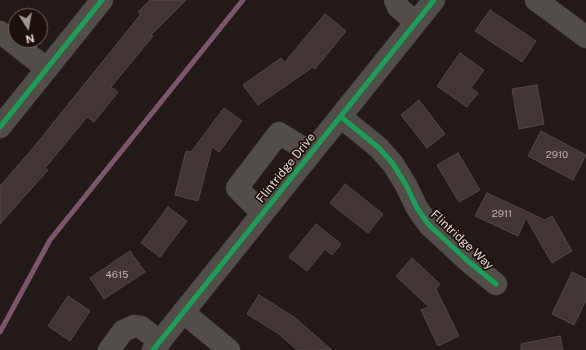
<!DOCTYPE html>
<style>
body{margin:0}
#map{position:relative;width:586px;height:350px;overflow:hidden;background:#221a17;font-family:"Public Sans",sans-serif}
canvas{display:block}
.north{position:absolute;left:8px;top:8px;width:40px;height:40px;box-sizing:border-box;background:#1d0f09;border:1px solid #6d605b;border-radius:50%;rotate:169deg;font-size:11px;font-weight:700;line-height:16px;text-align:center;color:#e5d9d6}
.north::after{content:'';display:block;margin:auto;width:14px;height:18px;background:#a19693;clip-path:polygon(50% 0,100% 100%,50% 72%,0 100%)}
</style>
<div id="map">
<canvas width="586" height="350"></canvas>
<div class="north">N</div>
</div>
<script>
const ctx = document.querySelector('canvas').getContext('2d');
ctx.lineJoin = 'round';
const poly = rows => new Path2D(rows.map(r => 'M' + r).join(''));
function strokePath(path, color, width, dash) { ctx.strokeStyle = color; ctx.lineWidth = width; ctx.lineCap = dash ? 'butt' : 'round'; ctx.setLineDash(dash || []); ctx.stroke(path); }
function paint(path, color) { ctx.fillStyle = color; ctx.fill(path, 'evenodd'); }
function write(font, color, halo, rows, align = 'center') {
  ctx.font = font + ' "Public Sans",sans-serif'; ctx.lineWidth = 3.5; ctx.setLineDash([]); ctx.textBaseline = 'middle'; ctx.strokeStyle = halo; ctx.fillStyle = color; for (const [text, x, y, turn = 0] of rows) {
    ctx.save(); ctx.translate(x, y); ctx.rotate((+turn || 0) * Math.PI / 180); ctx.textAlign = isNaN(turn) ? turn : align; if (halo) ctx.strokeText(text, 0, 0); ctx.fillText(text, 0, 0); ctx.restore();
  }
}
const stream = poly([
 [0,332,50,240,243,0]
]);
const building = poly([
 [150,0,186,0,151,35,153,36,111,87,118,92,94,122,87,117,45,168,48,170,0,224,0,186,33,148,141,14,138,12,150,0],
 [490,10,536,41,522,62,475,31,490,10],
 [325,14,346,31,315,69,313,67,258,105,243,85,281,58,284,63,325,14],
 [460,53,484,70,471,88,478,93,467,107,437,86,460,53],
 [537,85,544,124,519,129,512,89,537,85],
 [419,100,445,134,427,148,401,115,419,100],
 [224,108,242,121,219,152,212,147,198,201,175,195,186,151,191,152,224,108],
 [541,131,586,155,573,180,528,156,541,131],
 [458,153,480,190,459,202,437,165,458,153],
 [345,184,383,214,368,233,330,203,345,184],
 [487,193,545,220,552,216,572,251,552,263,526,218,518,236,475,216,487,193],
 [168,207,187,221,160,257,141,243,168,207],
 [316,224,341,244,332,255,325,249,307,271,289,257,316,224],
 [130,251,145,272,104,299,90,278,130,251],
 [412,258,440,284,436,289,459,336,438,346,421,310,429,307,396,276,412,258],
 [572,272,586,279,586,300,574,325,552,314,572,272],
 [259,295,294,317,332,350,297,350,279,334,247,314,259,295],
 [68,296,90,311,70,341,48,326,68,296],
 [560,336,563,350,521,350,521,344,560,336]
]);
const minor = poly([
 [395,0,398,7,415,22],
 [536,0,586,37],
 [0,32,47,69],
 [341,117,379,148,393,164,406,185,417,208,429,225,469,262,496,284],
 [0,127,102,0],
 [262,213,237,188,279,133,311,153],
 [183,312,229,350],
 [109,350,123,331,134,326,141,327,160,342],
 [153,350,434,0]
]);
const cycleway = poly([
 [341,117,379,148,393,164,406,185,417,208,429,225,469,262,496,284],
 [0,127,102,0],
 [153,350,434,0]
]);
const numberNames = [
 ["2910",557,155],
 ["2911",502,214],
 ["4615",117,275]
];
const streetNames = [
 ["Flintridge Drive",286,168,-51],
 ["Flintridge Way",462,240,43]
];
strokePath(stream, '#7c556d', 5);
paint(building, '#423635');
strokePath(building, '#504847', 1);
strokePath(minor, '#3a3432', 23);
strokePath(minor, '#534d4a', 22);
strokePath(cycleway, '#1a9f57', 5);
write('10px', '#bcb0ae', null, numberNames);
write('12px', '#e5d9d6', '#1d0f09', streetNames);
</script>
